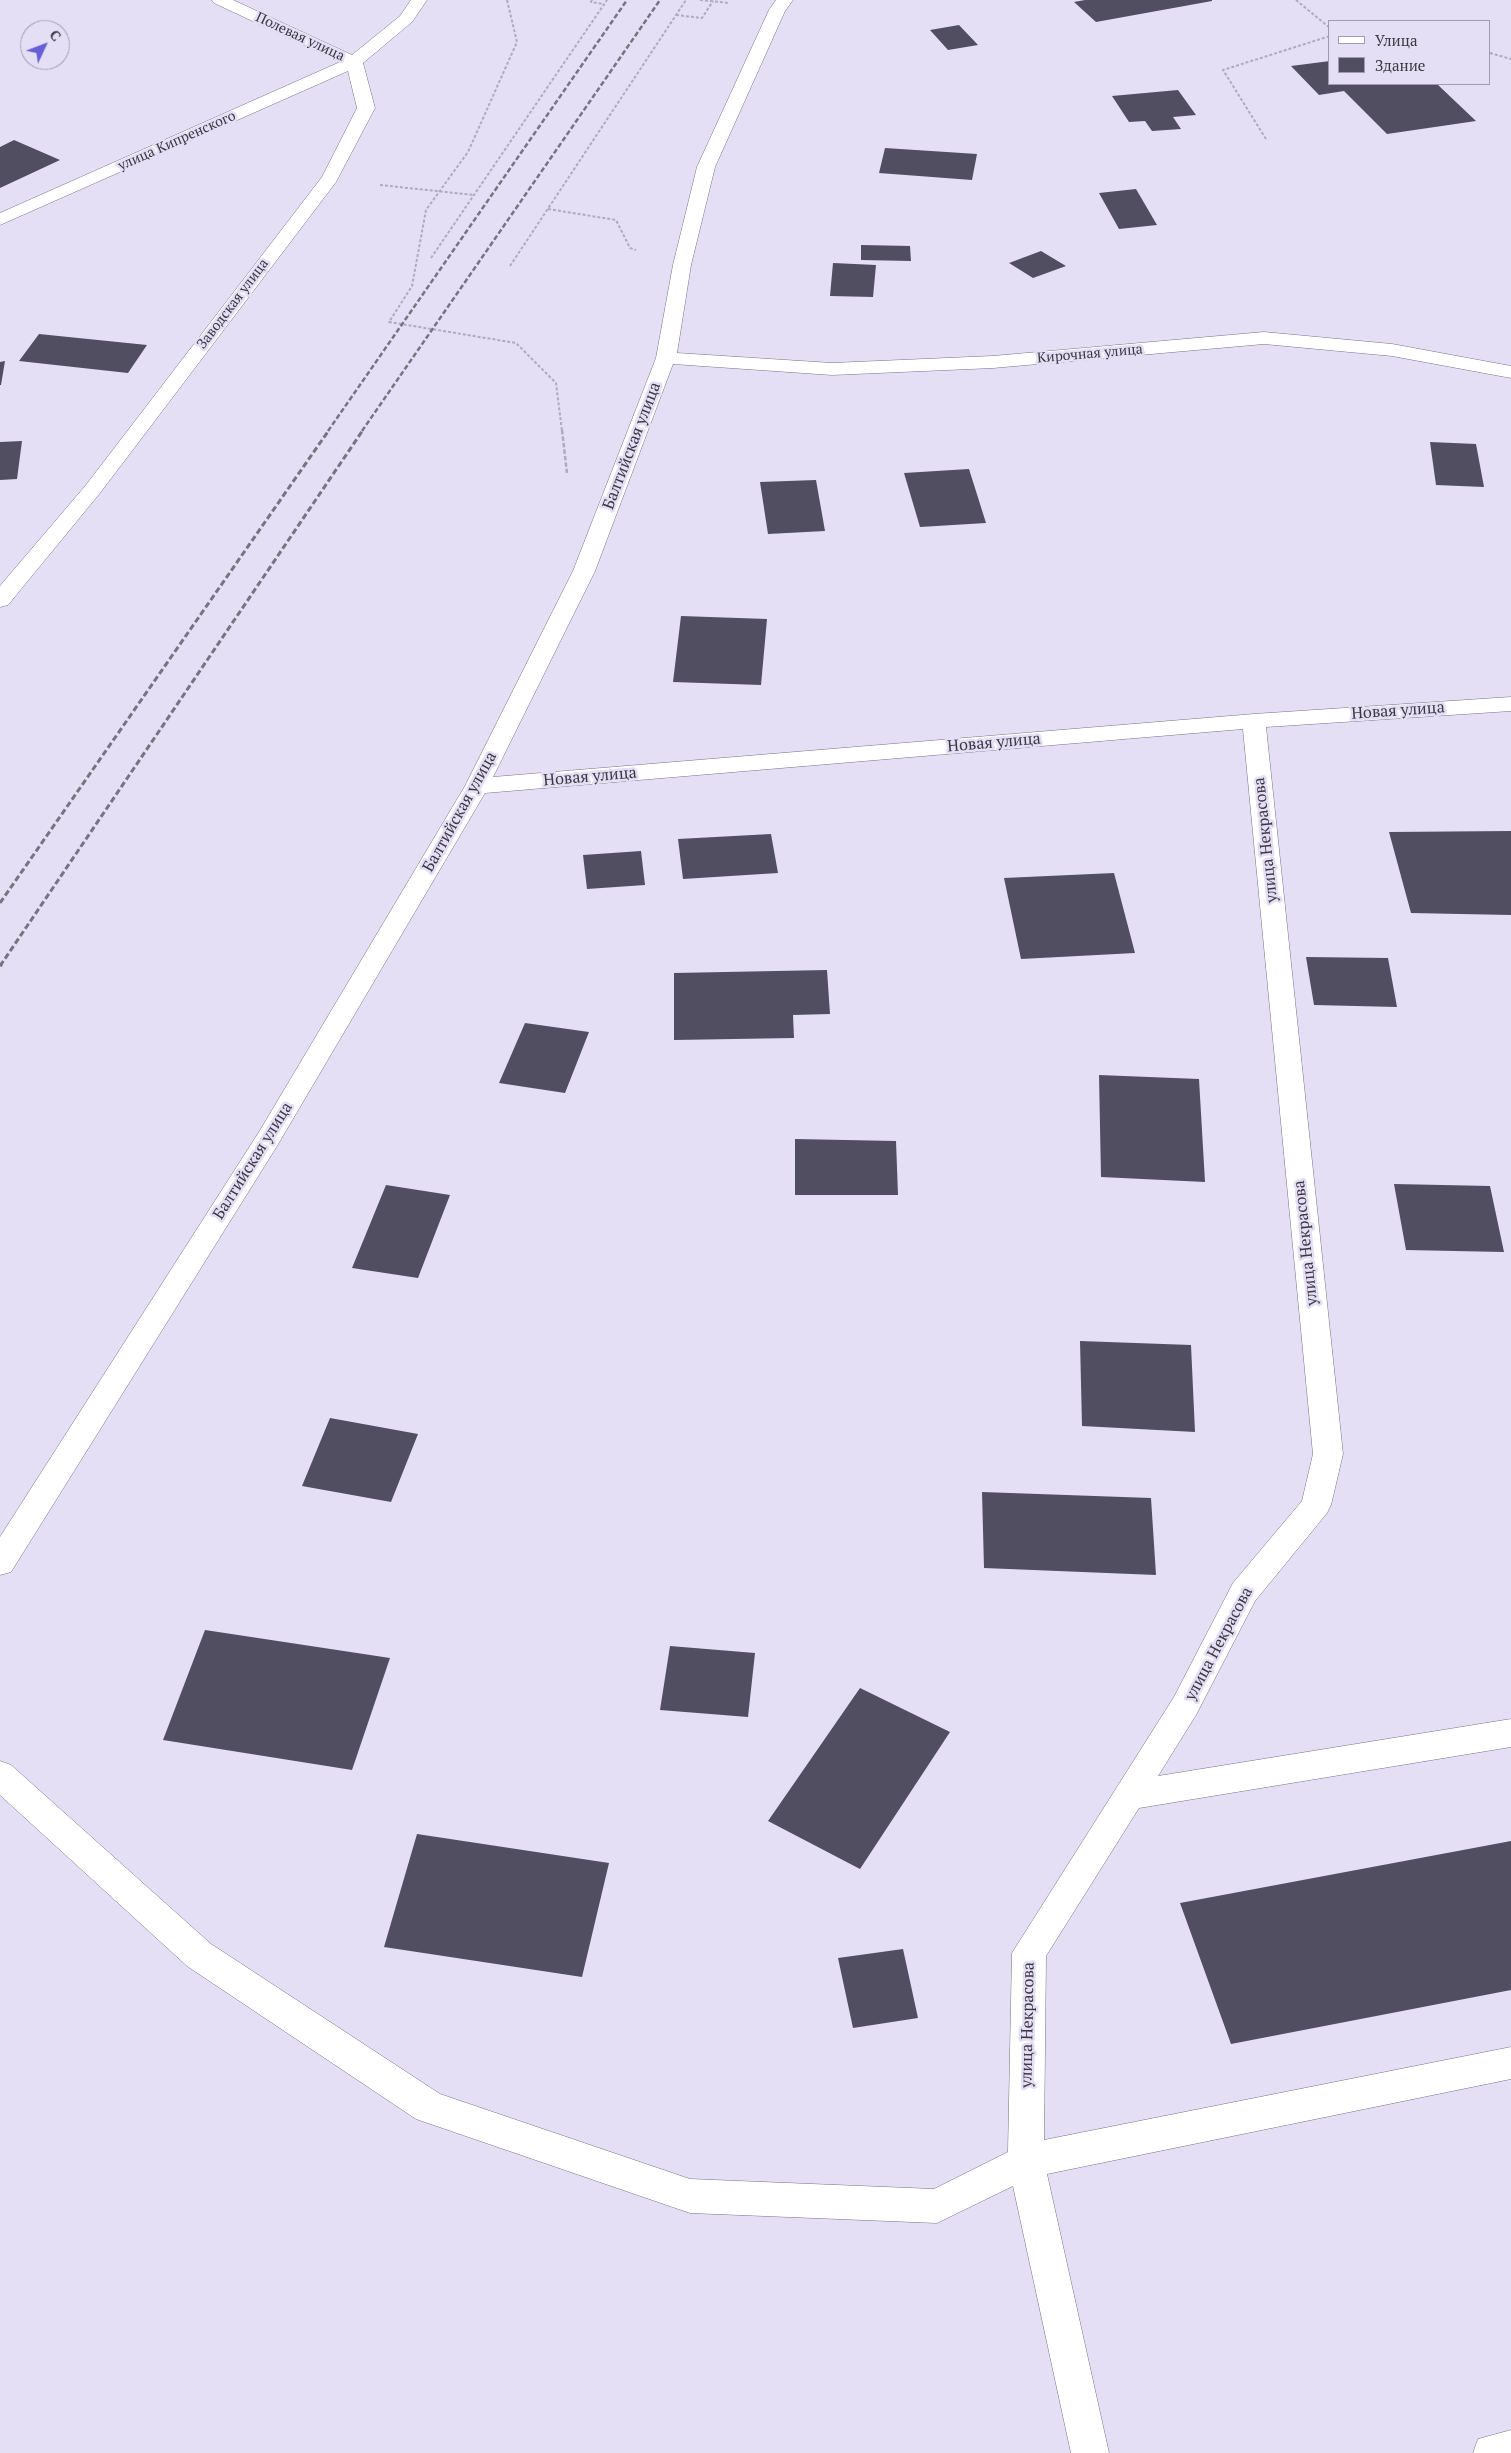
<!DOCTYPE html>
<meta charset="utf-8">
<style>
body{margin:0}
#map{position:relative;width:1511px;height:2453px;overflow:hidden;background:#e4dff5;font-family:"PT Serif",serif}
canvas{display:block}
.legend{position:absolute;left:1328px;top:20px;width:162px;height:65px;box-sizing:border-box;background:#e4dff5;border:1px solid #a09cad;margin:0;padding:6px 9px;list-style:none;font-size:15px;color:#3a3841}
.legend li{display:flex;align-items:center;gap:10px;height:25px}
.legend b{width:25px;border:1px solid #a09cad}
.north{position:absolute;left:20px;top:20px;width:50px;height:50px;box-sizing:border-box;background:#e4dff5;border:1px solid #a09cad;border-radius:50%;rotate:47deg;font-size:14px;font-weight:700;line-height:20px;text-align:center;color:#3a3841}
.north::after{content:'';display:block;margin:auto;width:18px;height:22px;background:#685ed8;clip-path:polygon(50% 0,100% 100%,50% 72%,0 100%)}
</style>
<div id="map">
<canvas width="1511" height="2453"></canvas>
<ul class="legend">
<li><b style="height:6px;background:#fff"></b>Улица</li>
<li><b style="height:14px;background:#524e61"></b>Здание</li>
</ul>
<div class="north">С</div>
</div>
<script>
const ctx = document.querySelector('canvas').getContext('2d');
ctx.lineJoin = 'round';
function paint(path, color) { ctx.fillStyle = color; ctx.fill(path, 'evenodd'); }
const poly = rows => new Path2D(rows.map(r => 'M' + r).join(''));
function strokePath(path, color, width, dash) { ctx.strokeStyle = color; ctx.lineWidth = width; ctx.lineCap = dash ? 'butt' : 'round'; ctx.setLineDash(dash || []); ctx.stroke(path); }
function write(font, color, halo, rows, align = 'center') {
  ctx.font = font + ' "PT Serif",serif'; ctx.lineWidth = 5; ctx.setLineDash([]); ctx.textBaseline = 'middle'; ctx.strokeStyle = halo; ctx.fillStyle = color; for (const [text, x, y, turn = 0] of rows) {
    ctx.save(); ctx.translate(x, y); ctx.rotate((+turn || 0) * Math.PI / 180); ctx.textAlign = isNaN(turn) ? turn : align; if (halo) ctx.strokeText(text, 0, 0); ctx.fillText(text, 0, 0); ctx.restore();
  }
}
const building = poly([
 [1085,0,1212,0,1212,1,1096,22,1074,2],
 [959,25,978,45,948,50,930,30],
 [1330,61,1330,84,1437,84,1476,121,1387,134,1344,91,1319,95,1291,66],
 [1178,90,1196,115,1173,117,1181,129,1152,131,1145,121,1129,122,1112,96],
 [14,140,60,160,0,188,0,147],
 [885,148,977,154,972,180,879,173],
 [1136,189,1157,225,1119,229,1099,193],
 [861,245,910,246,911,261,861,260],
 [1041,251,1066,266,1033,278,1009,263],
 [833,263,876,265,873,297,830,296],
 [39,334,147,345,128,373,19,361],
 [5,361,1,385,0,385,0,362],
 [22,441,17,479,0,480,0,442],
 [1430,442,1476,444,1484,487,1436,485],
 [969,469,986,523,920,527,904,473],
 [816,480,825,531,768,534,760,482],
 [681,616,767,619,761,685,673,682],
 [1511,831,1511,915,1411,913,1389,832],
 [771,834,778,873,683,879,678,839],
 [641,851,645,885,587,889,583,855],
 [1114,873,1135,953,1021,959,1004,878],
 [1306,957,1388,958,1397,1007,1314,1005],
 [827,970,830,1014,793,1015,794,1038,674,1040,674,973],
 [525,1023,589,1032,565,1093,499,1083],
 [1099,1075,1199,1079,1205,1182,1101,1177],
 [795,1139,896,1141,898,1195,795,1195],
 [1394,1184,1490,1186,1504,1252,1406,1250],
 [386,1185,450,1195,418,1278,352,1268],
 [1080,1341,1191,1345,1195,1432,1082,1426],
 [330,1418,418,1434,391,1502,302,1486],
 [982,1492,1151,1498,1156,1575,984,1568],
 [205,1630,390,1658,352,1770,163,1740],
 [670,1646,755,1653,748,1717,660,1710],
 [860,1688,950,1732,860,1869,768,1821],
 [417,1834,609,1863,582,1977,384,1947],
 [1511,1841,1511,1990,1231,2044,1180,1903],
 [903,1949,918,2018,853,2028,838,1958]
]);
const pathFar1 = poly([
 [507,0,517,42,468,152,426,210,412,286,389,322,516,343,556,383,562,431],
 [592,0,591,2,604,4],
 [700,0,729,3],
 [1296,0,1330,28],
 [676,15,702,18,713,1],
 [1490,53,1511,59],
 [1266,139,1223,70,1330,36],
 [380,185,474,195],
 [548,209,616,220,630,248,636,250],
 [431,258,607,0],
 [510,266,686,0]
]);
const path = poly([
 [562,430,567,473]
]);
const minor = poly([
 [212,0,233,0,352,55,400,16,411,0,427,0,412,22,363,63,375,108,336,182,100,493,8,605,0,607,0,586,86,485,322,177,357,108,348,71,0,225,0,213,340,62,214,3,212,0],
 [776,0,793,0,785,11,715,167,691,265,677,353,832,363,993,356,1264,332,1392,344,1511,366,1511,378,1392,356,1264,344,993,368,832,375,673,364,595,571,493,777,1254,714,1511,697,1511,711,1266,727,1343,1454,1331,1505,1327,1513,1255,1601,1196,1715,1158,1776,1511,1719,1511,1747,1139,1808,1046,1956,1044,2140,1511,2047,1511,2079,1047,2174,1109,2453,1071,2453,1013,2186,937,2223,690,2213,416,2119,187,1966,0,1795,0,1761,11,1765,211,1944,440,2094,690,2179,934,2189,1008,2152,1012,1953,1174,1697,1233,1583,1302,1501,1313,1454,1243,729,485,793,277,1146,11,1572,0,1575,0,1537,259,1132,465,786,573,571,656,358,673,265,697,167,769,10,776,0],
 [1511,2430,1511,2453,1473,2453,1478,2439,1511,2430]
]);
const railFar2 = poly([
 [328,431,627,0],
 [362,431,660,0]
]);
const railFar1 = poly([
 [0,903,329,430],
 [0,966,363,430]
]);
const rail = poly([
 [0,966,1,964]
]);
const farStreetnames = [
 ["Полевая улица",300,37,25],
 ["улица Кипренского",177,141,-24],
 ["Заводская улица",233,304,-53],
 ["Кирочная улица",1090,354,-5]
];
const streetNames = [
 ["Балтийская улица",632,446,-69],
 ["Новая улица",1398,711,-4],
 ["Новая улица",994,743,-5],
 ["Новая улица",590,777,-5],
 ["Балтийская улица",460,812,-61],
 ["улица Некрасова",1266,840,-96],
 ["Балтийская улица",253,1161,-58],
 ["улица Некрасова",1306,1243,-96],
 ["улица Некрасова",1219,1644,-62],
 ["улица Некрасова",1028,2025,-89]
];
paint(building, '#524e61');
strokePath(minor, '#767286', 1);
strokePath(pathFar1, '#afabbd', 2, [3, 2]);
strokePath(path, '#afabbd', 2.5, [4.5, 2]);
paint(minor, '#fff');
strokePath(railFar2, '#777481', 2.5, [5, 2.5]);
strokePath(railFar1, '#777481', 3, [6, 3]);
strokePath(rail, '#777481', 4, [8, 4]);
write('14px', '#3a3841', '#e4dff5', farStreetnames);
write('16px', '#3a3841', '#e4dff5', streetNames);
</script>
